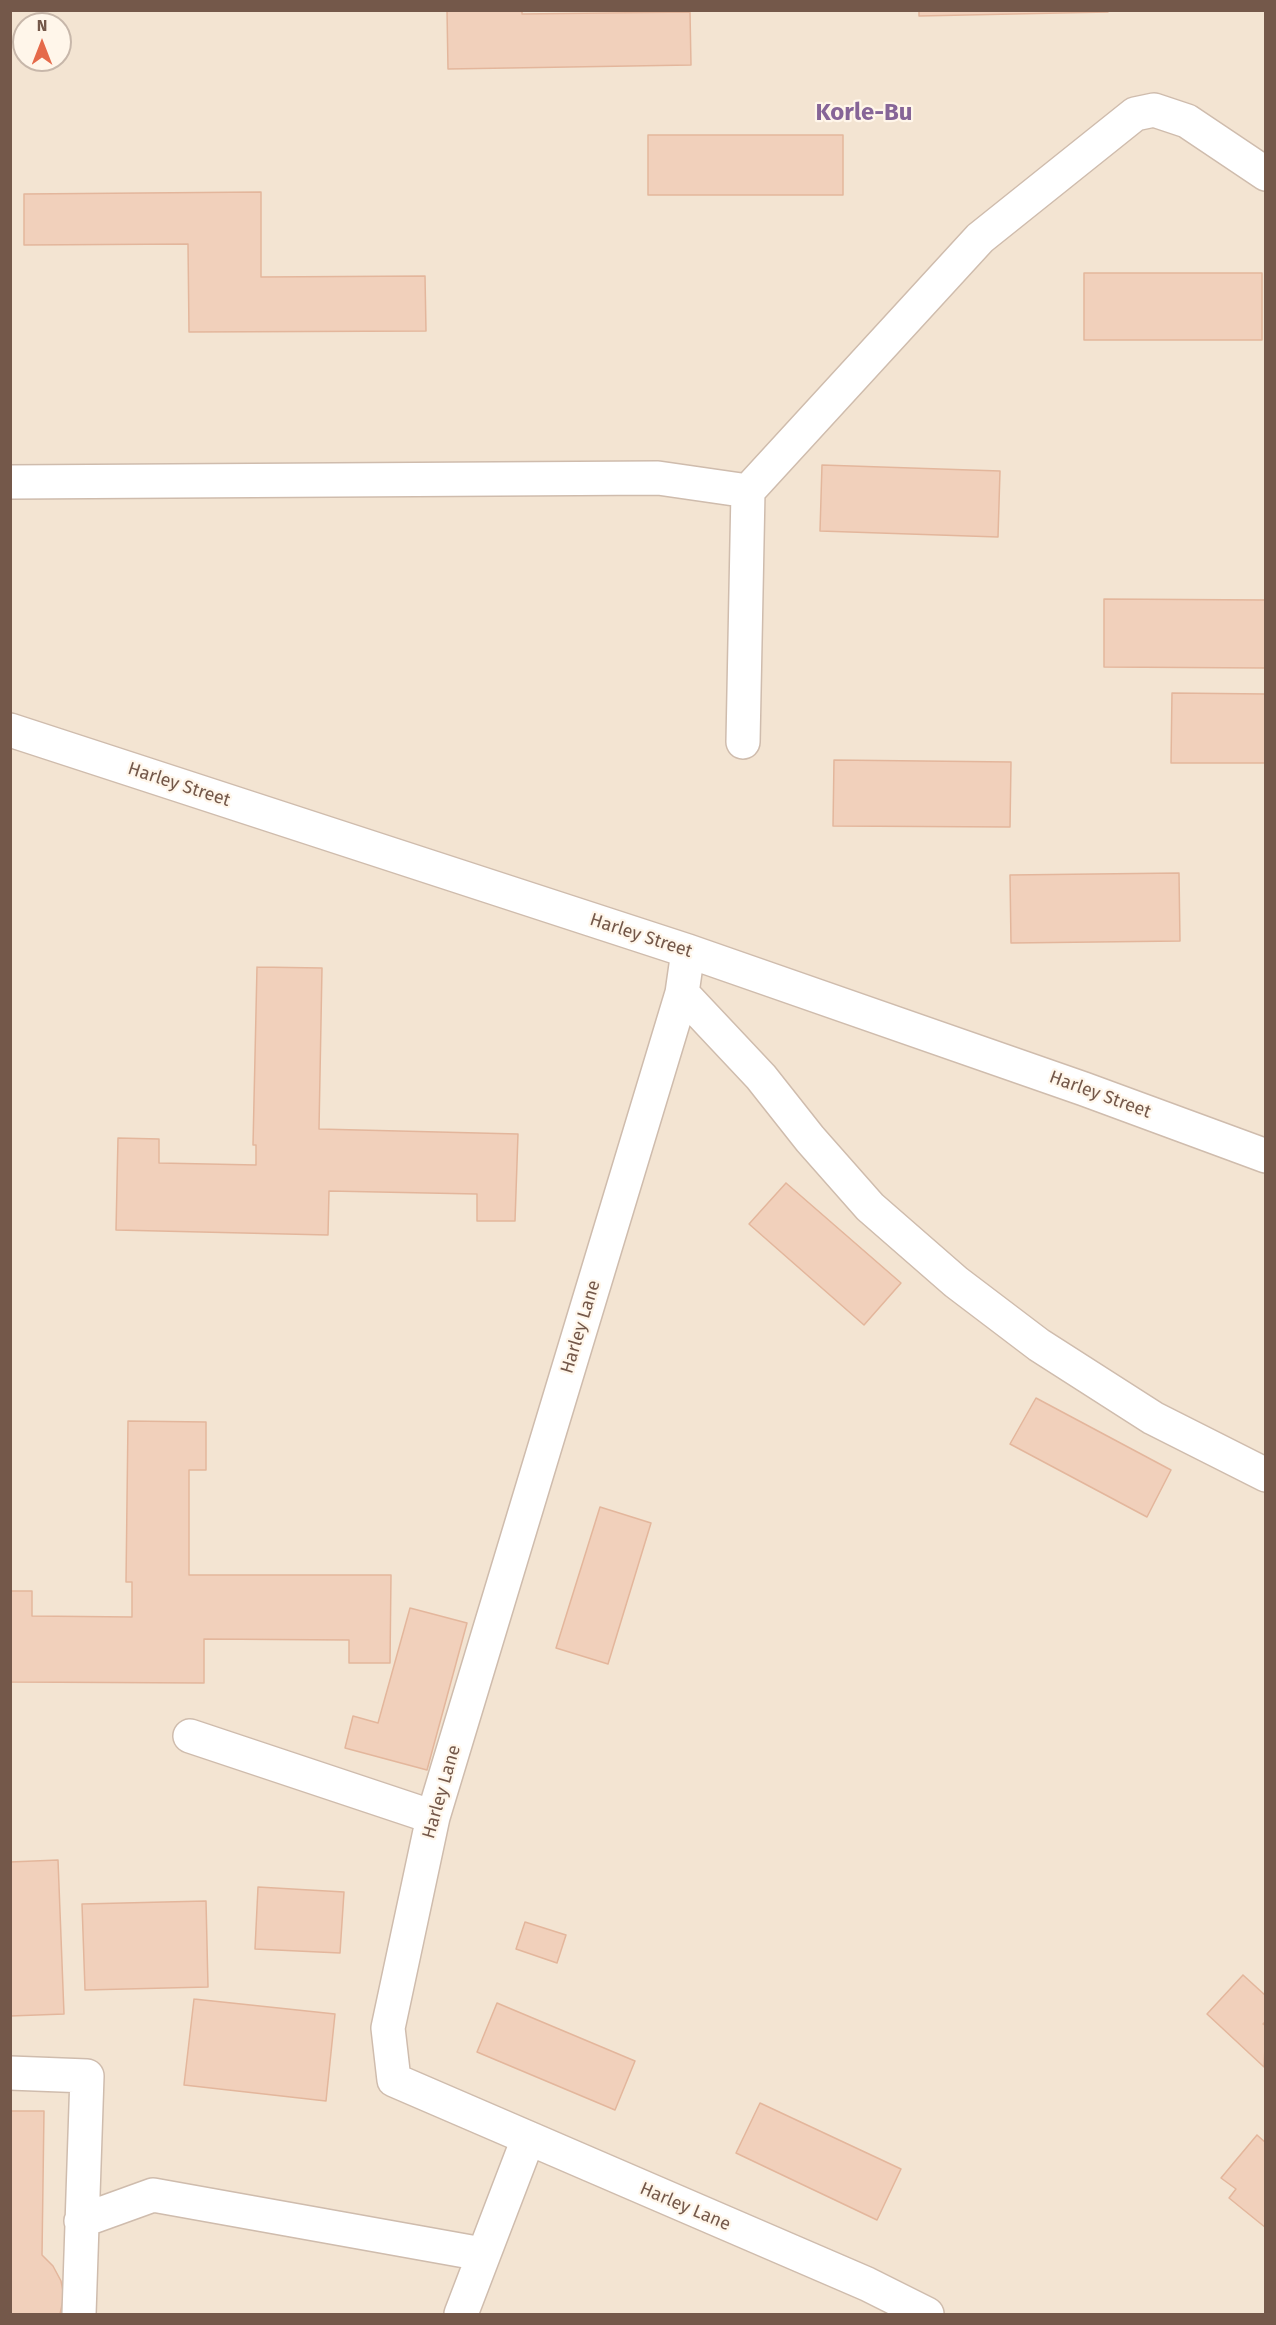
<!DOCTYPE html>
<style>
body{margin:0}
#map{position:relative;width:1276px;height:2325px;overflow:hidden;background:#fcf2e3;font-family:"Fira Sans",sans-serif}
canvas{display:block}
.frame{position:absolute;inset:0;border:12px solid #74584a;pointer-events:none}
.north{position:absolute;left:12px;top:12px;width:60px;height:60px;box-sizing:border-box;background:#fff6ea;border:2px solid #c7b7aa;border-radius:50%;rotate:0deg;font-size:16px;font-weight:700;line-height:24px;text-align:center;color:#74584a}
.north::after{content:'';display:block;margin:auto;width:21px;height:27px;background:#e56a4a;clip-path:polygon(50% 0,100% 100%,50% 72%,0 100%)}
</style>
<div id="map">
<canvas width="1276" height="2325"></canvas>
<div class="frame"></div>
<div class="north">N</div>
</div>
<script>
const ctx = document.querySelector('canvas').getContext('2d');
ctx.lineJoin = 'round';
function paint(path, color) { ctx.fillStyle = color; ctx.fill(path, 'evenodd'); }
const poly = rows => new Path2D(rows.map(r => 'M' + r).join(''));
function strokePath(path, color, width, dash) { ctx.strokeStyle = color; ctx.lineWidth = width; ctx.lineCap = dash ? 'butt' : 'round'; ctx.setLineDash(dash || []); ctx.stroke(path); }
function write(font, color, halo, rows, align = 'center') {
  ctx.font = font + ' "Fira Sans",sans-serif'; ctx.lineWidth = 4.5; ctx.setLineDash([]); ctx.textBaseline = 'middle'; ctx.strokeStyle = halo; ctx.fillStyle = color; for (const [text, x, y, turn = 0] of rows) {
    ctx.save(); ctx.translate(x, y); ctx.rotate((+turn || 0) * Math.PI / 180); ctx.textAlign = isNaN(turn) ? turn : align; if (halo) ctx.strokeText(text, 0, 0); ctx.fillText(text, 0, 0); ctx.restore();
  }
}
const residential = poly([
 [11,11,1265,11,1265,2314,11,2314],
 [24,24,60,24,60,60,24,60]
]);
const building = poly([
 [447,10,522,10,522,14,690,12,691,65,448,69,447,10],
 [919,10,1108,10,1108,12,919,16,919,10],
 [648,135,843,135,843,195,648,195,648,135],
 [261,192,261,277,425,276,426,331,189,332,188,244,24,245,24,194,261,192],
 [1084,273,1262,273,1262,340,1084,340,1084,273],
 [822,465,1000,471,998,537,820,531,822,465],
 [1104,599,1266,600,1266,668,1104,667,1104,599],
 [1172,693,1266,694,1266,763,1171,763,1172,693],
 [834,760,1011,762,1010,827,833,826,834,760],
 [1179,873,1180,941,1011,943,1010,875,1179,873],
 [257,967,322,968,319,1129,518,1134,515,1221,477,1221,477,1194,329,1191,328,1235,116,1230,118,1138,159,1139,159,1163,256,1165,256,1145,253,1145,257,967],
 [786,1183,901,1283,864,1325,749,1224,786,1183],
 [1036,1398,1171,1470,1147,1517,1010,1444,1036,1398],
 [128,1421,206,1422,206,1470,189,1470,189,1575,391,1575,390,1663,349,1663,349,1640,204,1639,204,1683,10,1682,10,1591,32,1591,32,1616,132,1617,132,1582,126,1582,128,1421],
 [600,1507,651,1523,608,1664,556,1648,600,1507],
 [410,1608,467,1623,427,1770,345,1748,353,1716,378,1723,410,1608],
 [58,1860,64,2014,10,2016,10,1862,58,1860],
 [258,1887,344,1892,340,1953,255,1949,258,1887],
 [206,1901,208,1987,85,1990,82,1904,206,1901],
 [525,1922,566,1935,557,1963,516,1949,525,1922],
 [1243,1975,1266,1996,1266,2021,1263,2024,1266,2026,1264,2067,1207,2014,1243,1975],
 [194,1999,335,2014,326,2101,184,2085,194,1999],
 [497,2003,635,2061,615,2110,477,2052,497,2003],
 [760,2103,901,2169,877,2220,736,2153,760,2103],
 [10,2111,44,2111,42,2255,53,2266,61,2281,64,2296,60,2314,10,2314,10,2111],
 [1257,2135,1266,2143,1266,2228,1229,2198,1236,2189,1221,2178,1257,2135]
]);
const minor = poly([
 [10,482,658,478,748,491],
 [10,730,688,951,1084,1089,1266,1156],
 [743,742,748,491,980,238,1135,114,1154,110,1187,121,1266,174],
 [688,951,682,993,433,1817,388,2028,394,2080,867,2284,927,2314],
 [682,993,761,1077,810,1139,870,1207,956,1282,1039,1345,1153,1418,1266,1475],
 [190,1736,433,1817],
 [10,2073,87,2076,79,2314],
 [81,2221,153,2195,482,2254],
 [461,2314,528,2139]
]);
const streetNames = [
 ["Harley Street",179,785,18],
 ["Harley Street",641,936,18],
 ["Harley Street",1100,1095,20],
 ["Harley Lane",581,1327,-73],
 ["Harley Lane",442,1792,-74],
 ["Harley Lane",685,2207,23]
];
const districtNames = [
 ["Korle-Bu",864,113]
];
paint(residential, '#f3e4d2');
paint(building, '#f1d0bb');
strokePath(building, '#e3b69c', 1.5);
strokePath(minor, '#cfbcad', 36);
strokePath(minor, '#fff', 33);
write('18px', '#74584a', '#fff6ea', streetNames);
write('bold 24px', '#866597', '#fff6ea', districtNames);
</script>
